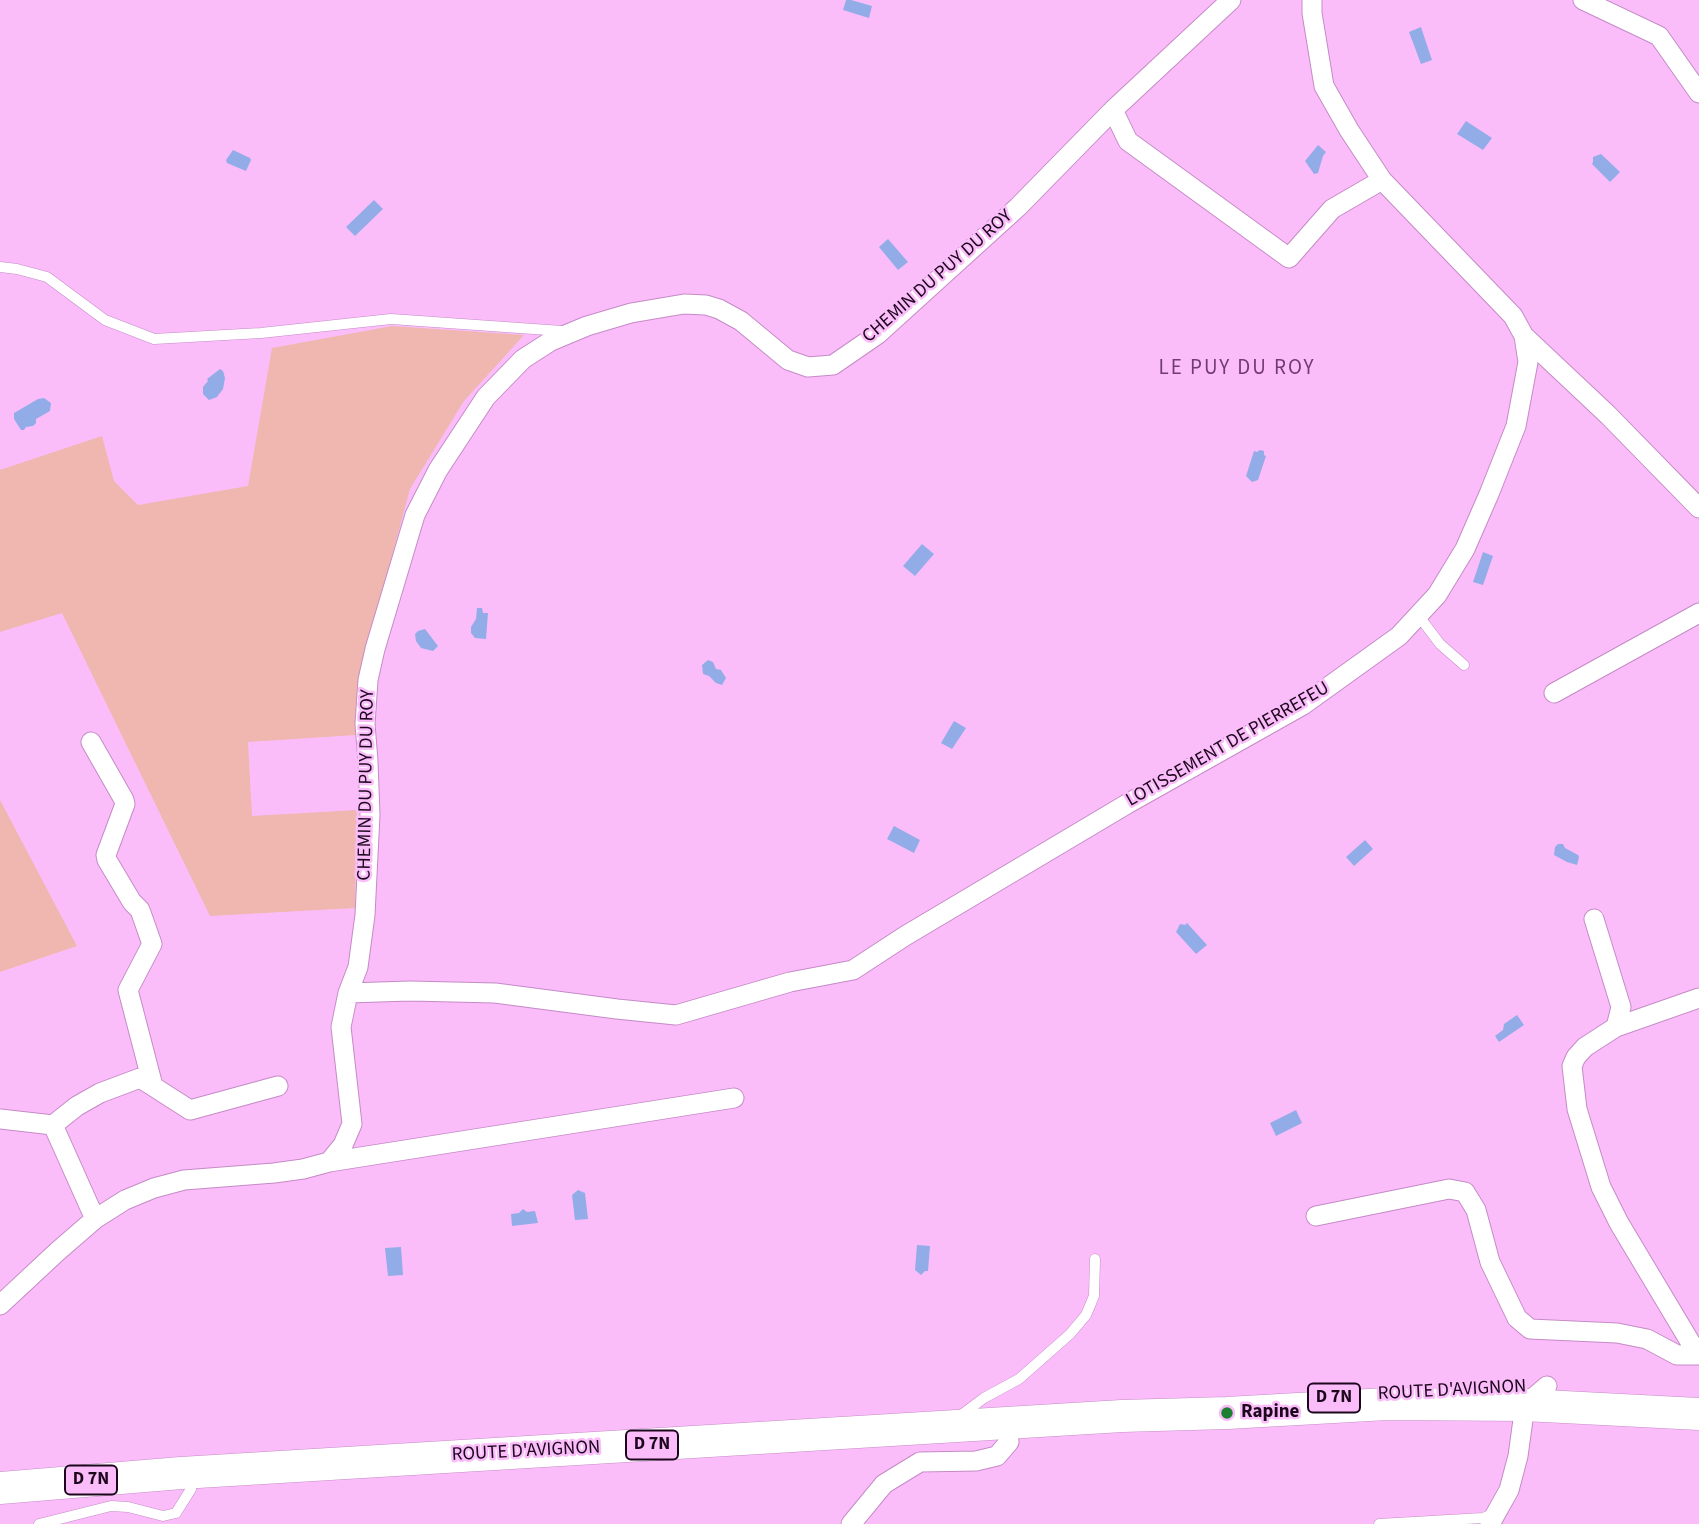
<!DOCTYPE html>
<style>
body{margin:0}
canvas{display:block;background:#fabdfa}
</style>
<canvas width="1699" height="1524"></canvas>
<script>
const ctx = document.querySelector('canvas').getContext('2d');
ctx.lineJoin = 'round';
function paint(path, color) { ctx.fillStyle = color; ctx.fill(path, 'evenodd'); }
const poly = rows => new Path2D(rows.map(r => 'M' + r).join(''));
function strokePath(path, color, width, dash) { ctx.strokeStyle = color; ctx.lineWidth = width; ctx.lineCap = dash ? 'butt' : 'round'; ctx.setLineDash(dash || []); ctx.stroke(path); }
function write(font, color, halo, rows, align = 'center') {
  ctx.font = font + ' "Source Sans 3",sans-serif'; ctx.lineWidth = 5; ctx.setLineDash([]); ctx.textBaseline = 'middle'; ctx.strokeStyle = halo; ctx.fillStyle = color; for (const [text, x, y, turn = 0] of rows) {
    ctx.save(); ctx.translate(x, y); ctx.rotate((+turn || 0) * Math.PI / 180); ctx.textAlign = isNaN(turn) ? turn : align; if (halo) ctx.strokeText(text, 0, 0); ctx.fillText(text, 0, 0); ctx.restore();
  }
}
const green = poly([
 [392,326,524,335,464,401,410,489,359,677,356,735,248,742,252,816,357,810,355,908,210,916,62,613,0,632,0,470,102,436,114,481,138,505,248,486,272,348],
 [0,800,77,946,0,972]
]);
const water = poly([
 [846,0,851,0,872,6,869,18,843,10],
 [1421,27,1432,60,1421,64,1409,32],
 [1466,121,1492,138,1483,150,1457,134],
 [1318,145,1326,152,1323,156,1318,173,1314,174,1305,161],
 [233,150,250,158,251,160,246,171,227,163,226,160],
 [1601,154,1620,172,1610,182,1592,164,1593,162,1593,157],
 [374,200,383,209,355,236,346,227],
 [888,239,908,262,898,270,879,247],
 [220,369,223,371,225,378,223,389,217,397,209,400,203,394,203,387,208,381,207,379],
 [44,398,51,403,50,411,36,419,36,423,33,426,26,427,24,430,21,430,14,419,14,413,38,399],
 [1260,450,1264,451,1264,455,1266,456,1258,480,1252,482,1246,476,1254,451,1257,452],
 [922,544,934,554,915,576,903,566],
 [1483,552,1493,556,1483,585,1473,582],
 [477,608,482,608,483,613,488,613,486,639,475,638,471,633,471,627,476,619],
 [425,629,438,646,433,651,421,648,416,641,415,634,418,631],
 [708,660,713,662,716,669,721,670,726,678,722,685,716,683,709,676,703,674,702,665],
 [954,721,966,728,952,749,941,743],
 [894,826,920,840,914,853,887,839],
 [1365,840,1373,849,1354,866,1346,857],
 [1558,844,1563,844,1565,848,1578,855,1579,857,1577,865,1567,862,1554,855,1555,847],
 [1187,923,1207,945,1196,954,1176,932,1180,924,1185,925],
 [1517,1015,1524,1025,1499,1042,1495,1036,1503,1030,1504,1024],
 [1296,1110,1302,1123,1276,1136,1270,1123],
 [578,1190,585,1193,588,1219,575,1220,572,1195],
 [523,1209,527,1212,535,1211,538,1223,512,1226,511,1214,519,1213],
 [917,1245,930,1246,928,1271,925,1271,921,1275,915,1270],
 [401,1247,403,1275,388,1276,385,1248]
]);
const lane = poly([
 [0,267,17,269,47,277,105,320,154,339,261,333,391,319,562,331],
 [1418,615,1440,644,1464,665],
 [960,1416,984,1398,1019,1379,1070,1334,1086,1315,1094,1296,1095,1259],
 [39,1524,111,1506,128,1507,163,1516,176,1513,191,1489,191,1476],
 [1379,1524,1483,1518,1493,1514]
]);
const street = poly([
 [1583,0,1659,36,1699,93],
 [1113,110,1128,141,1289,258,1332,209,1382,180],
 [1524,336,1608,415,1699,508],
 [1554,693,1699,613],
 [91,742,124,800,125,804,106,855,107,860,132,902,140,910,152,944,128,990,153,1086],
 [1594,919,1621,1007,1616,1027],
 [348,993,410,991,495,993,617,1009,676,1015,790,982,853,970,905,936,1127,804,1303,705,1399,636,1437,595,1465,549,1489,494,1516,426,1528,362,1524,336,1513,316,1382,180,1349,130,1324,86,1312,13,1312,0],
 [0,1119,53,1125,95,1219],
 [53,1125,77,1106,100,1093,140,1078,190,1110,278,1086],
 [329,1162,734,1098],
 [1316,1216,1449,1189,1465,1192,1476,1210,1490,1262,1517,1318,1530,1329,1617,1333,1647,1339,1677,1355,1699,1355],
 [0,1305,58,1251,95,1219,125,1200,154,1188,184,1180,274,1173,303,1169,329,1162,343,1145,352,1124,341,1027,348,993,358,967,365,915,370,815,368,761,365,724,368,680,375,649,415,515,438,470,486,397,523,359,551,341,587,326,631,313,684,304,706,305,719,309,741,321,788,360,808,367,833,365,878,334,1018,207,1113,110,1231,0],
 [1698,1355,1619,1223,1601,1187,1577,1109,1572,1066,1576,1057,1585,1047,1616,1027,1699,998],
 [851,1524,884,1484,920,1462,976,1461,997,1456,1009,1442,1007,1423],
 [1490,1524,1509,1490,1518,1456,1525,1405,1547,1386]
]);
const primary = poly([
 [0,1488,181,1473,1122,1416,1227,1413,1387,1404,1525,1405,1699,1414]
]);
const markers = [
 [1227,1413,7,"#1d7f32"]
];
const shields = [
 [1334,1398,52],
 [652,1445,52],
 [91,1480,52]
];
const shieldNames = [
 ["D 7N",1334,1398],
 ["D 7N",652,1445],
 ["D 7N",91,1480]
];
const streetNames = [
 ["CHEMIN DU PUY DU ROY",938,277,-41],
 ["LOTISSEMENT DE PIERREFEU",1228,745,-30],
 ["CHEMIN DU PUY DU ROY",367,785,-89],
 ["ROUTE D'AVIGNON",1452,1391,-3],
 ["ROUTE D'AVIGNON",526,1452,-3]
];
const poiNames = [
 ["Rapine",1241,1413]
];
const neighbourhoodNames = [
 ["LE PUY DU ROY",1237,369]
];
paint(green, '#f0b7b0');
paint(water, '#92ace7');
strokePath(lane, '#c58bc6', 11);
strokePath(street, '#c58bc6', 21);
strokePath(primary, '#c58bc6', 33);
strokePath(lane, '#fff', 10);
strokePath(street, '#fff', 19);
strokePath(primary, '#fff', 32);
for (const [x, y, r, color] of markers) { const dot = new Path2D(); dot.arc(x, y, r, 0, 2 * Math.PI); ctx.fillStyle = color; ctx.fill(dot); strokePath(dot, '#fabdfa', 2.5); }
for (const [x, y, w] of shields) { const box = new Path2D(); box.roundRect(x - w / 2, y - 14.5, w, 29, 5); ctx.fillStyle = '#fabdfa'; ctx.fill(box); strokePath(box, '#1c071d', 2); }
write('bold 18px', '#1c071d', null, shieldNames);
write('19px', '#1c071d', '#fabdfa', streetNames);
write('bold 19px', '#1c071d', '#fabdfa', poiNames, 'left');
ctx.letterSpacing = '2px';
write('21px', '#713c72', '#fabdfa', neighbourhoodNames);
ctx.letterSpacing = '0px';
</script>
